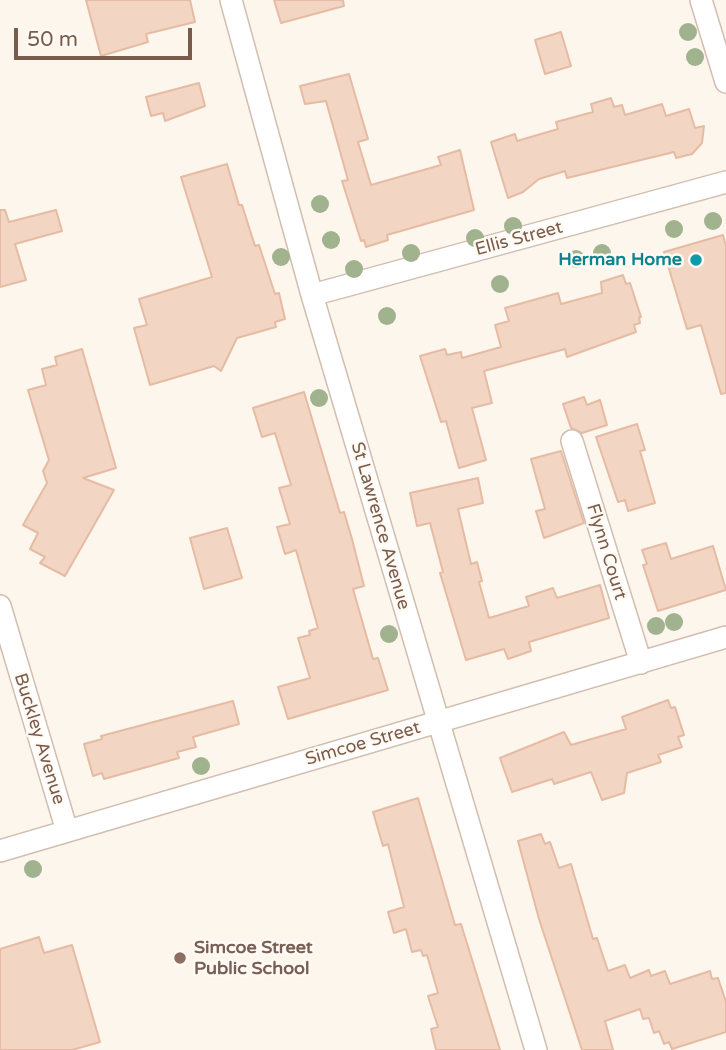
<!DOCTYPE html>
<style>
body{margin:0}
#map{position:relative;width:726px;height:1050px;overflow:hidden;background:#fdf6ec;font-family:"Varela Round",sans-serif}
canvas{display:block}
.scale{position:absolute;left:14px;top:28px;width:178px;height:32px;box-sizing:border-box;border:4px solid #7a5c4d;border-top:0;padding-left:9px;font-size:21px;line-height:24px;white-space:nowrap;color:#7a5c4d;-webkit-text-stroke:5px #fffaf3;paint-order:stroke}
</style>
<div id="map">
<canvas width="726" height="1050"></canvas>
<div class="scale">50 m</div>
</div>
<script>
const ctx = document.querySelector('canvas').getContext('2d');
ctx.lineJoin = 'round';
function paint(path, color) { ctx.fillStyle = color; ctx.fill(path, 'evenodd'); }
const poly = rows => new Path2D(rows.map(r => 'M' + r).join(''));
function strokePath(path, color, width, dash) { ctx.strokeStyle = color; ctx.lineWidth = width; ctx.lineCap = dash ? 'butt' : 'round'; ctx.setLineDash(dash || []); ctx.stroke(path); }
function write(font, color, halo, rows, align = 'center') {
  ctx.font = font + ' "Varela Round",sans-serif'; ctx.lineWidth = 5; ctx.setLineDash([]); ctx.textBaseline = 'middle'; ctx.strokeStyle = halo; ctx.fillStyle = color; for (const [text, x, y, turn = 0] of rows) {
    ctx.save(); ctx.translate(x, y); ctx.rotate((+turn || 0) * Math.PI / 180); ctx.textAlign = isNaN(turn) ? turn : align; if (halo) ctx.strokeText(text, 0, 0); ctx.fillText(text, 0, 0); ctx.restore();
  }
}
const building = poly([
 [86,0,190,0,195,22,146,34,148,42,101,56,86,0],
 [274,0,343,0,344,6,281,23,274,0],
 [561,32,571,66,545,74,535,40,561,32],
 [349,74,368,139,358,142,371,185,441,165,438,157,460,150,474,210,387,235,388,240,366,247,364,240,361,241,342,181,348,180,326,101,305,104,300,86,349,74],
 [199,83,205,106,165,121,163,113,151,116,146,97,199,83],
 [611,98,614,107,622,105,625,115,662,104,666,116,689,109,695,128,704,126,702,143,692,154,676,158,674,152,567,178,565,171,539,179,523,192,508,198,491,142,515,134,517,141,558,129,556,122,593,112,591,104,611,98],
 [227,164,239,205,242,205,255,246,259,245,275,294,279,293,285,319,275,322,276,327,237,338,221,371,214,366,150,385,134,328,147,325,139,299,212,277,181,177,227,164],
 [0,210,5,210,9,222,56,210,62,231,15,244,26,280,0,287,0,210],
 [723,235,726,246,726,393,721,394,701,325,687,329,664,252,723,235],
 [623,275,626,284,630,283,641,317,639,317,640,323,634,325,636,332,567,357,565,349,484,371,492,403,472,408,486,460,459,468,446,421,441,422,420,356,445,349,447,355,461,352,462,358,501,347,495,325,509,321,505,308,558,293,561,304,602,293,601,282,623,275],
 [82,349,116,468,83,478,114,490,65,576,40,563,45,557,30,549,38,533,23,525,47,483,43,471,49,460,28,390,46,385,42,369,57,365,55,357,82,349],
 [304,392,340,513,344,512,352,539,364,586,353,589,373,659,378,658,388,690,288,719,278,687,310,678,298,638,310,635,309,631,318,628,296,550,285,554,277,527,290,524,279,488,291,485,275,433,262,437,253,408,304,392],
 [584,397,587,405,600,400,607,425,582,433,571,428,563,404,584,397],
 [637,424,645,450,640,451,655,503,628,511,625,500,618,502,596,437,637,424],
 [561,451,584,523,544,538,536,511,545,509,531,459,561,451],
 [478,478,483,503,458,509,471,564,477,562,482,581,479,582,489,618,529,606,526,597,553,588,557,598,600,585,609,618,529,642,531,651,508,659,504,649,466,660,440,573,443,572,430,523,417,526,410,493,478,478],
 [227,528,242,578,204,589,190,538,227,528],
 [666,543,671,559,713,546,726,590,658,611,643,565,647,564,642,550,666,543],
 [668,700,671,708,675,707,684,735,678,737,682,747,658,755,661,762,627,773,624,793,602,800,591,772,554,784,552,779,512,792,500,758,564,732,571,745,626,729,622,717,668,700],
 [233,701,239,724,193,737,196,747,177,752,179,758,104,779,102,773,93,776,84,744,102,739,101,736,233,701],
 [418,798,455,925,461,924,500,1050,436,1050,431,1029,438,1027,428,996,438,993,427,955,423,956,421,950,412,952,406,929,394,933,388,912,404,907,388,844,383,846,373,812,418,798],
 [541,834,545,844,550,842,559,868,571,864,593,939,597,938,608,971,625,965,630,978,649,970,651,976,665,971,670,984,710,971,712,979,718,978,726,1002,726,1032,672,1049,669,1042,664,1044,659,1031,654,1033,649,1018,643,1019,640,1009,605,1021,613,1050,582,1050,539,919,518,841,541,834],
 [39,937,44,953,72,945,100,1042,72,1050,0,1050,0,949,39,937]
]);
const street = poly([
 [231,0,312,295,536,1050],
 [701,0,726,82],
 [312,295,726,182],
 [572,441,641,663],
 [0,606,67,831],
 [0,851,726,637]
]);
const trees = [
 [688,32],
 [695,57],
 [320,204],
 [713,221],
 [513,226],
 [674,229],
 [475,238],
 [331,240],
 [411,253],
 [602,253],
 [281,257],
 [576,259],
 [354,269],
 [500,284],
 [387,316],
 [319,398],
 [674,622],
 [656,626],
 [389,634],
 [201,766],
 [33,869]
];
const markers = [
 [696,260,7,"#0f9aa8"],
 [180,958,7,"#8d6e63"]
];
const streetNames = [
 ["Ellis Street",519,239,-15],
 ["St Lawrence Avenue",380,526,74],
 ["Flynn Court",606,552,73],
 ["Buckley Avenue",39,739,73],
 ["Simcoe Street",363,744,-16]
];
const cultureNames = [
 ["Herman Home",682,260]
];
const educationNames = [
 ["Simcoe Street",194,948],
 ["Public School",194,969]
];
paint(building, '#f3d5c3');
strokePath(building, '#e6bba3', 2);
strokePath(street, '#d1beb0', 24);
strokePath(street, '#fff', 21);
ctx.fillStyle = '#a0b28e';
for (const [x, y] of trees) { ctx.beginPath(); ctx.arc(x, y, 9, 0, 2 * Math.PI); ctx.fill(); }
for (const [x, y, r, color] of markers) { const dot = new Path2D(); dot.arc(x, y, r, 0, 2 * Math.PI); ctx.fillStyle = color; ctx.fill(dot); strokePath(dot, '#fffaf3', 2.5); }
write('18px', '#7a5c4d', '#fffaf3', streetNames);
write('bold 18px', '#0d838f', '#fffaf3', cultureNames, 'right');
write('bold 18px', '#785e54', '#fffaf3', educationNames, 'left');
</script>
